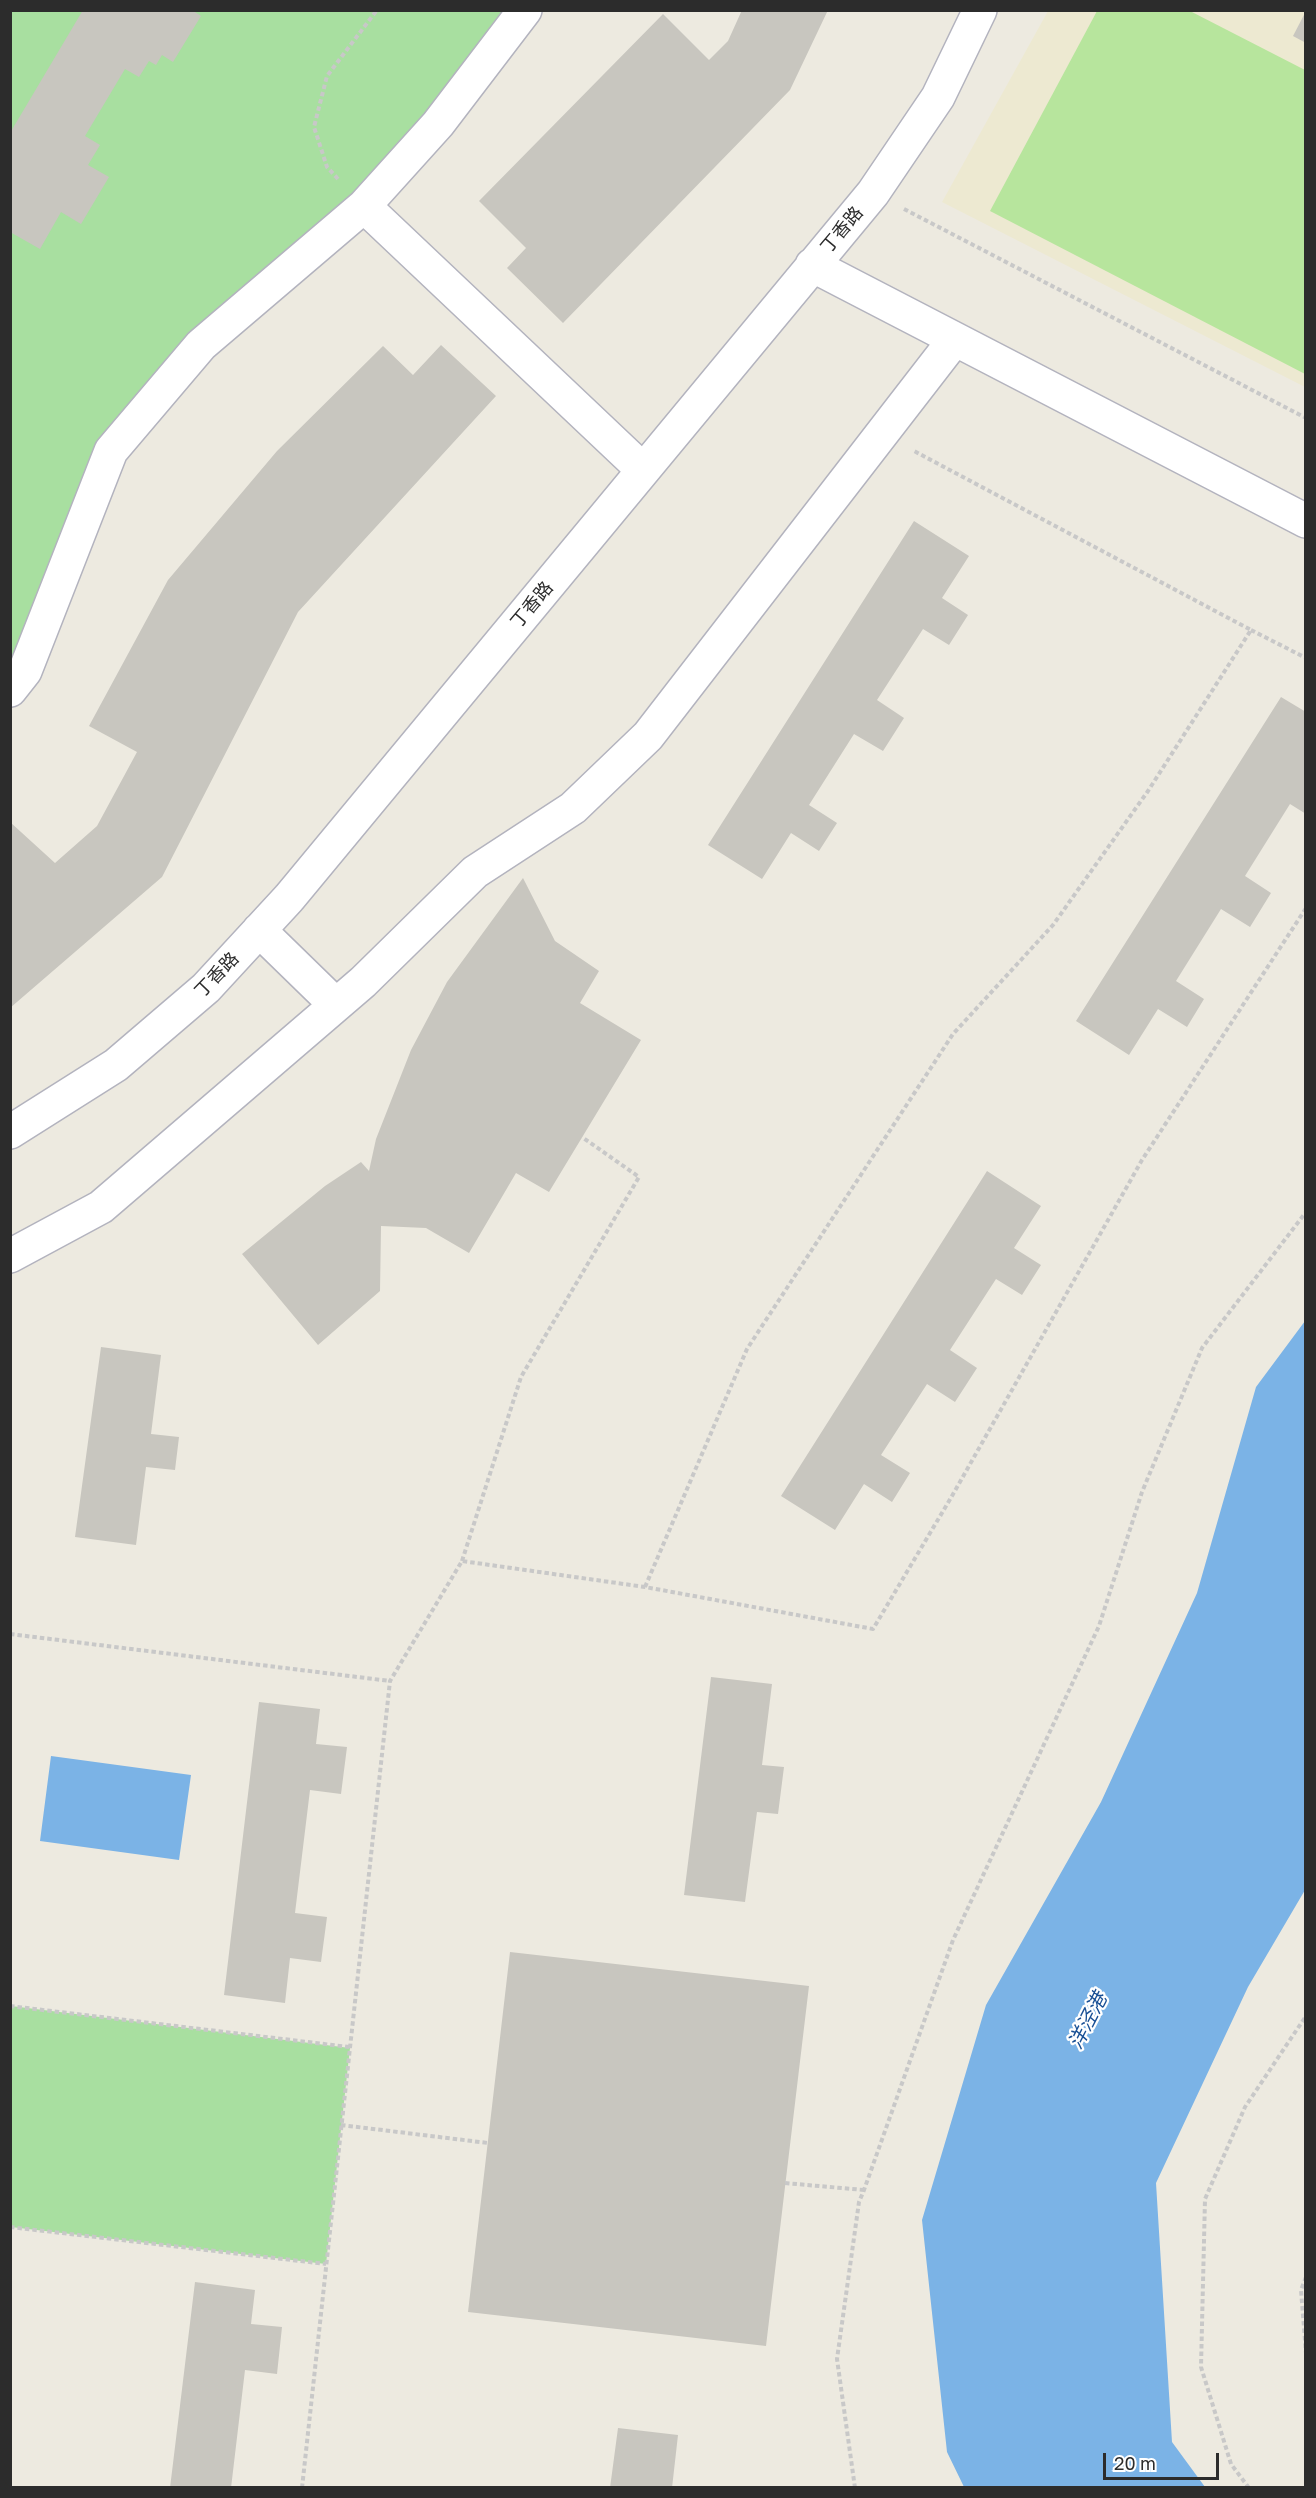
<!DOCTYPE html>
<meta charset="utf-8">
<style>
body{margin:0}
#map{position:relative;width:1316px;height:2498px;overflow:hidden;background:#edeae0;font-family:"Golos Text",sans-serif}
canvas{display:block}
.frame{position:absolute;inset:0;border:12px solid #2c2c2c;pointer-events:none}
.scale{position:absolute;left:1103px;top:2453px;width:116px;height:27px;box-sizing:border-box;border:3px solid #2c2c2c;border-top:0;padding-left:8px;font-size:18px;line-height:21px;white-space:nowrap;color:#2c2c2c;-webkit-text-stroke:4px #fff;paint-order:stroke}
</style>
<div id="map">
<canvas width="1316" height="2498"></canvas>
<div class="frame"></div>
<div class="scale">20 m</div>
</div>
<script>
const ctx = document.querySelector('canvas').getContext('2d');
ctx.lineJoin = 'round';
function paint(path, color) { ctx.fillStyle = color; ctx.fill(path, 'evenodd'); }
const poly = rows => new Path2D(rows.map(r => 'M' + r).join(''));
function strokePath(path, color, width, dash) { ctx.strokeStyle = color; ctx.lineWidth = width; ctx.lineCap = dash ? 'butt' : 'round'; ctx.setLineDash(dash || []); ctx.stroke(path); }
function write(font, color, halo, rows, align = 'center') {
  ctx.font = font + ' "Golos Text","Noto Sans SC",sans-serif'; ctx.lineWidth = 4.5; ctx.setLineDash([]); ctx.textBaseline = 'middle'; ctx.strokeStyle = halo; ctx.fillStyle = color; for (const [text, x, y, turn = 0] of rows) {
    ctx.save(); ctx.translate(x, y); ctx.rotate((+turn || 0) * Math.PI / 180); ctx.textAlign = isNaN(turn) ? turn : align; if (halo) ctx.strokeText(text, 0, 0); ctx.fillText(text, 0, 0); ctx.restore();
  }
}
const education = poly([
 [1048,11,1305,11,1305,387,942,202]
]);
const green = poly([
 [11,11,525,11,439,124,111,451,11,690],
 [11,2006,350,2048,326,2264,11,2227]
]);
const pitch = poly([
 [1097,11,1190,11,1305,70,1305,374,990,211]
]);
const water = poly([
 [1305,1321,1305,1890,1248,1987,1156,2183,1172,2442,1205,2487,964,2487,947,2452,922,2220,986,2005,1101,1802,1197,1593,1256,1387],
 [51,1756,191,1775,179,1860,40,1841]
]);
const building = poly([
 [83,10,192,10,201,16,173,62,162,55,156,65,149,61,139,77,125,69,85,136,100,145,88,165,109,177,81,224,61,212,40,249,10,232,10,133],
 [742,10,828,10,790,90,563,323,507,268,526,248,479,201,663,14,709,60,728,41],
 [1306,11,1306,43,1293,36],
 [441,345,496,396,298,612,162,877,10,1008,10,822,55,863,97,826,137,752,89,726,168,580,277,451,383,346,413,375],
 [914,521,969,556,942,598,968,615,949,645,923,629,877,700,904,718,883,751,854,734,809,805,837,823,819,851,791,833,762,879,708,845],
 [1281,697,1306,712,1306,814,1290,804,1245,876,1271,893,1250,927,1221,909,1176,981,1204,999,1187,1027,1158,1009,1129,1055,1076,1021],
 [523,878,555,941,599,971,580,1003,641,1040,549,1192,516,1173,469,1253,426,1228,381,1226,380,1291,318,1345,242,1254,325,1186,361,1162,369,1171,376,1139,411,1050,447,982],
 [987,1171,1041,1206,1014,1248,1041,1265,1022,1295,996,1279,950,1350,977,1368,955,1402,927,1384,881,1455,910,1473,892,1502,864,1484,835,1530,781,1496],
 [101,1347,161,1355,151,1434,179,1437,175,1470,146,1467,136,1545,75,1537],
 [711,1677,772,1684,762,1765,784,1767,778,1814,757,1812,745,1902,684,1895],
 [259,1702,320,1709,316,1744,347,1747,341,1794,310,1790,295,1913,327,1917,321,1962,290,1958,285,2003,224,1995],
 [510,1952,809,1986,766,2346,468,2312],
 [195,2282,255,2290,251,2324,282,2327,277,2374,245,2370,231,2488,170,2488],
 [618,2428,678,2435,672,2488,610,2488]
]);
const path = poly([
 [338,179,327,167,314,127,327,76,377,10],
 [904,209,1306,418],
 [1251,630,1306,658],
 [462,1561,521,1377,639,1177,582,1137],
 [645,1587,747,1349,953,1034,1053,925,1148,791,1251,630,914,451],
 [10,1634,390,1681],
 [10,2006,349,2047],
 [341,2125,488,2143],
 [785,2183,864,2190],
 [10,2227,326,2264],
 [1306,2277,1301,2290,1306,2353],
 [302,2488,390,1681,462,1561,645,1587,873,1629,952,1496,1142,1160,1306,908],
 [855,2488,837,2359,859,2202,864,2190,953,1940,1099,1626,1142,1492,1202,1348,1306,1212],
 [1249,2488,1231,2464,1201,2367,1205,2199,1245,2107,1306,2016]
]);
const minor = poly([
 [364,206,643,470],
 [812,265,1306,521],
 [10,690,25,671,111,451,201,345,364,206,438,124,525,10],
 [259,930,336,1005],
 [10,1132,116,1065,206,988,289,898,873,193,938,97,980,10],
 [10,1256,101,1207,363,982,475,872,573,808,648,736,955,339]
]);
const streetNames = [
 ["丁香路",842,230,-50],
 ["丁香路",532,605,-50],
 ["丁香路",217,975,-46]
];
const waterNames = [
 ["洋泾港",1088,2021,-63]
];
paint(education, '#ede9d1');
paint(green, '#a8dfa0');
paint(pitch, '#b7e59d');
paint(water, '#7bb3e6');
paint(building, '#c8c6bf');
strokePath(minor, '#b3b3be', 36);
strokePath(path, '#c8c8c8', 4, [4.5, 3]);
strokePath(minor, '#fff', 33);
write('18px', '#2c2c2c', '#fff', streetNames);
write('italic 20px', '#184f94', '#fff', waterNames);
</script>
